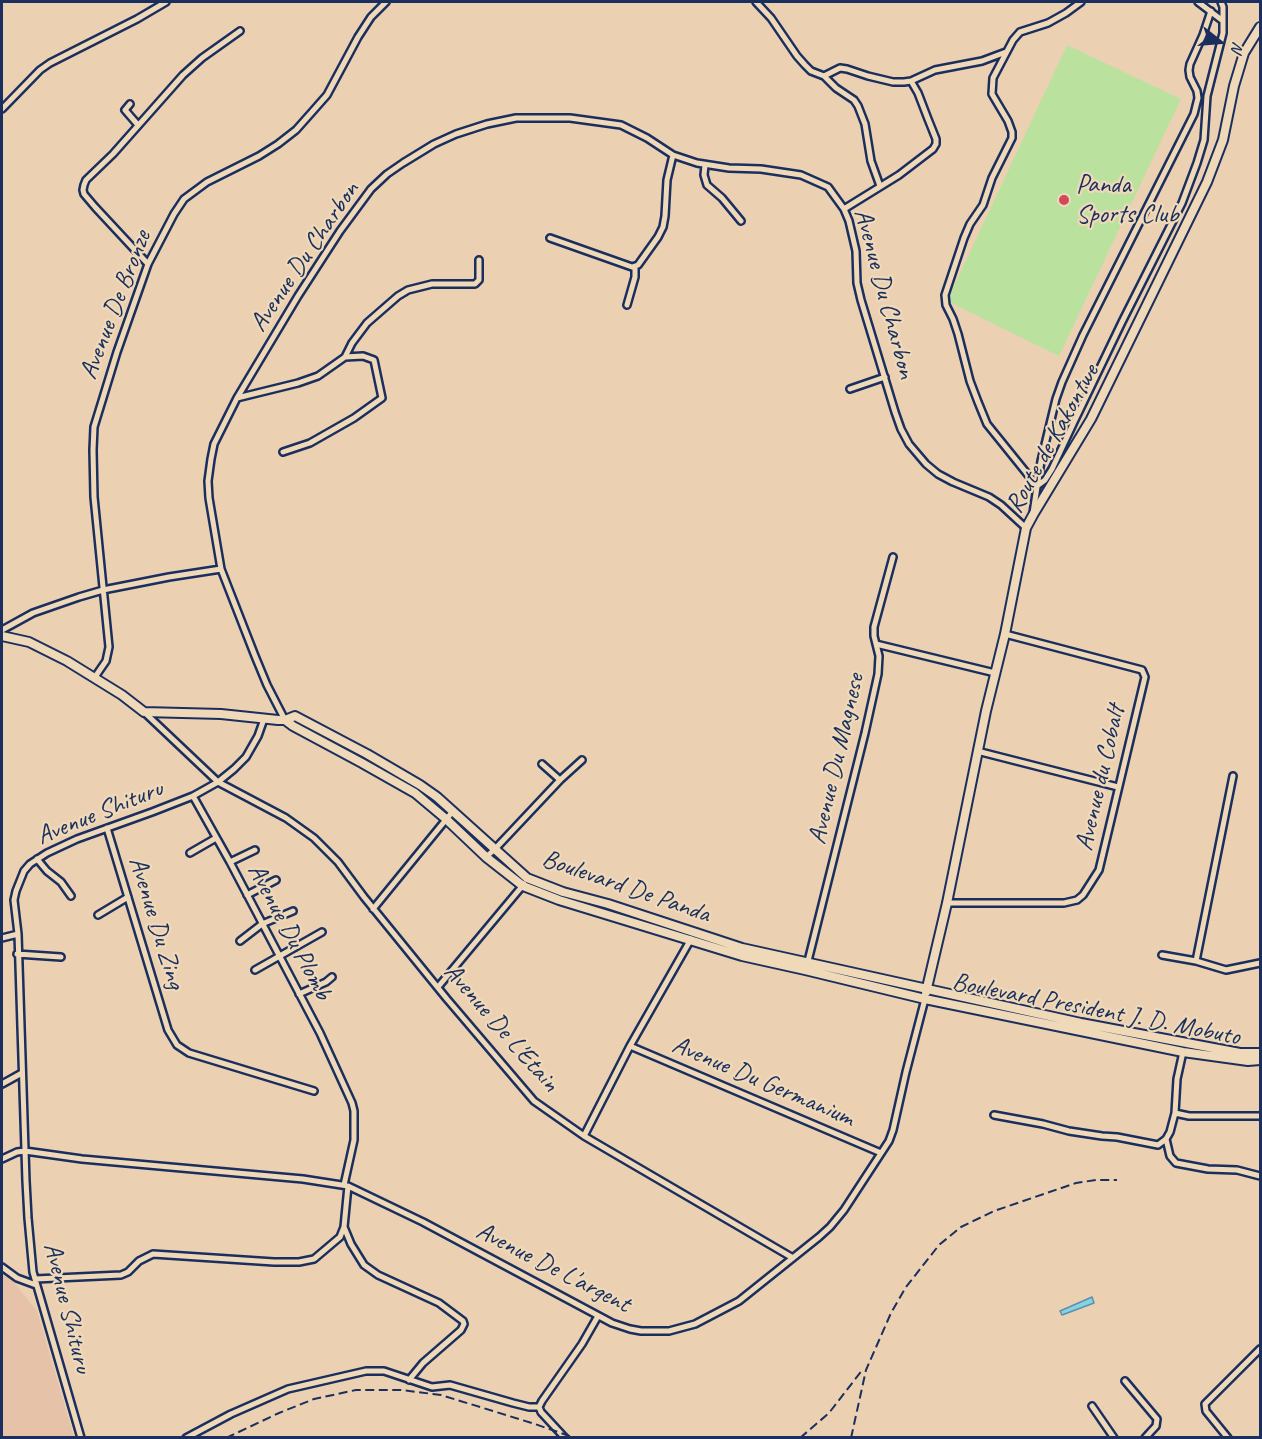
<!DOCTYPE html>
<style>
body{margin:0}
#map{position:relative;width:1262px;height:1439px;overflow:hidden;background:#ecd0b2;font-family:Caveat,sans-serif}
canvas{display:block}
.frame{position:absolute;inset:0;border:3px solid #1b2f5e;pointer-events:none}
.north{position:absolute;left:1190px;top:12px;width:60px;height:60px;-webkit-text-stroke:4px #efd9b8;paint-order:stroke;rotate:107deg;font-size:16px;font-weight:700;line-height:24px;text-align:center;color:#1b2f5e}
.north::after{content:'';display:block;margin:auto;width:21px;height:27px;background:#1b2f5e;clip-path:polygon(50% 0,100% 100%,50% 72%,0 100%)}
</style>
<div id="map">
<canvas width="1262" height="1439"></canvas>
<div class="frame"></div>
<div class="north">N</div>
</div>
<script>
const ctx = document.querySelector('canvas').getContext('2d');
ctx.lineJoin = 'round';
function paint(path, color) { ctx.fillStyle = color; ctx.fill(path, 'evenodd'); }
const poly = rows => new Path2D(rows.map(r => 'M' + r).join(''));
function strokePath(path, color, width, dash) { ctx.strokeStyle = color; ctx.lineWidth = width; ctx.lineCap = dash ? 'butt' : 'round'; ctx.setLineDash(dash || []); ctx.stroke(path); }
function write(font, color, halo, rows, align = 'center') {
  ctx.font = font + ' Caveat,sans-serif'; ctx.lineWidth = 4.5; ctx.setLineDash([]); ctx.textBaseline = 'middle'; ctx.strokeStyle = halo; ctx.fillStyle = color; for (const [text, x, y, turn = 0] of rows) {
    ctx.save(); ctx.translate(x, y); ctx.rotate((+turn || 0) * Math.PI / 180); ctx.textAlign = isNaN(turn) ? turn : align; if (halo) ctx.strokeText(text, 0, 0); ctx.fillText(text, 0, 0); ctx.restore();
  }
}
const built = poly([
 [2,1272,9,1276,37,1311,74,1437,2,1437]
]);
const green = poly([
 [1067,45,1181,99,1059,356,947,301]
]);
const water = poly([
 [1092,1297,1094,1303,1062,1315,1060,1311,1092,1297]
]);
const street = poly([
 [756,2,771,18,797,56,805,65,811,71,824,76,840,68,847,69,868,76,893,82,904,82,911,81,935,70,982,61,1006,52],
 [1081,2,1066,13,1048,23,1020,32,1013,40,993,78,992,94,1008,121,1012,132,1012,138,992,178,983,205,970,224,964,238,945,295,946,305,953,319,958,334,970,381,978,402,987,424,1037,486,1045,480,1052,469,1074,422,1122,322,1182,203,1197,163,1204,140,1207,96,1223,33,1223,7,1221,2],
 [1198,2,1223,21],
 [824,76,836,88,854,100,858,106,865,124,871,161,880,186],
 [130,104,125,110,138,125],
 [2,109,40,70,50,63,137,19,166,2],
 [705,165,704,175,707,185,722,198,741,221],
 [844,209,899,175,933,149,936,144,936,139,928,119,918,93,911,81],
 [550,238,632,267,638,265,658,237,663,227,665,216,667,180,673,155],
 [148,264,95,207,84,194,83,190,84,185,86,180,113,154,183,75,202,58,240,31],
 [627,305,635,277,635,267],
 [850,389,885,377],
 [237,398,298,383,318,376,345,357,352,343,367,323,398,296,408,290,432,284,475,284,479,280,479,260],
 [283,452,310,443,354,418,382,398,374,360,363,356,345,357],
 [1033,513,1041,461,1056,399,1062,382,1083,335,1194,114,1198,98,1197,91,1190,77,1189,70,1190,64,1203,35,1211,11],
 [2,630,33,613,79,597,103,590,169,577,221,569],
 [876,644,995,673],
 [95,677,106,661,109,647,94,497,93,450,94,427,117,352,148,264,174,214,184,199,207,182,259,156,278,144,296,130,312,112,327,95,358,37,371,17,386,2],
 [144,712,218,782,286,818,314,838,338,862,364,897,447,999,534,1101,584,1136,793,1258],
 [285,720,267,685,255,656,221,569,209,498,208,481,211,459,214,444,237,398,298,296,340,231,371,189,387,174,403,163,434,144,456,134,487,124,516,118,570,118,621,125,647,138,673,155,697,163,729,168,761,169,801,175,828,187,844,209,849,221,856,251,857,283,861,300,895,412,901,429,909,444,926,464,938,474,953,482,989,497,1001,505,1026,528],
 [977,751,1118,787],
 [542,764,560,780],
 [193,796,230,862,320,1033,352,1103,354,1111,354,1140,344,1185],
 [107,828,168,1030,177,1045,189,1053,314,1091],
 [190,853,216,838],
 [486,857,495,849,560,780,582,760],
 [37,859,47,871,61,882,71,896],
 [230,862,255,850],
 [247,895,276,880],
 [947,903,1064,903,1077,900,1083,895,1099,870,1145,677,1142,670,1005,634],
 [373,909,453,811],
 [98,915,128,897],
 [2,938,18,934],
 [240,941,262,924,293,911],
 [17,954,61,957],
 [1162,955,1196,961,1226,970,1260,963],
 [1196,961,1233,776],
 [807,965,865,733,878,674,879,656,874,636,874,627,893,557],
 [255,970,322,932],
 [438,987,524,884],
 [299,994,326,982,332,977],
 [630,1046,881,1153],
 [2,1084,22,1073],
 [1175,1113,1189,1116,1260,1116],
 [994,1115,1043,1124,1069,1131,1102,1136,1117,1137,1158,1145,1166,1139,1170,1132,1175,1113,1177,1079,1183,1052],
 [584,1136,630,1046,691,939],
 [1166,1139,1170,1156,1176,1163,1208,1169,1237,1170,1260,1176],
 [2,1159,17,1152,25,1151,82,1159,303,1179,348,1186,423,1222,612,1323,630,1329,641,1331,669,1331,695,1324,739,1301,819,1237,830,1227,844,1210,889,1141,893,1130,906,1072,925,999],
 [344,1227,351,1244,364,1265,378,1275,439,1303,463,1321,464,1324,461,1330,423,1363,409,1380],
 [2,1267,17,1278,36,1285],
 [35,1279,121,1275,128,1272,139,1261,153,1254,274,1262,299,1262,314,1259,340,1237,344,1227,348,1186],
 [1125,1381,1157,1419,1156,1426,1145,1438],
 [1092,1406,1114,1438],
 [81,1438,33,1272,28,1218,26,1181,18,934,14,900,16,891,24,871,30,864,47,853,77,839,152,812,193,796,218,782,234,769,246,757,258,736,264,719],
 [186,1438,231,1414,288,1389,366,1371,384,1371,432,1387,450,1385,513,1403,529,1407,539,1407],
 [565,1438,541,1412,539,1407,542,1401,582,1344,598,1316],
 [1228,1438,1206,1411,1205,1404,1260,1349]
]);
const secondary = poly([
 [2,636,29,642,67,661,122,695,144,712,221,714,278,720,285,720,295,716,367,754,420,785,437,797,527,878,563,892,608,904,742,948,1081,1023,1240,1053,1260,1053],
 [285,720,293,726,362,763,415,793,446,819,486,857,523,886,559,900,742,956,805,970,925,999,1183,1052,1248,1061,1260,1060],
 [926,992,947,903,986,711,1005,634,1026,528,1033,515,1091,419,1207,182,1223,140,1234,86,1244,53,1260,27]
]);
const rail = poly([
 [226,1438,279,1413,314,1399,356,1390,401,1390,441,1395,535,1424,575,1438],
 [800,1438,829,1413,863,1369],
 [851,1438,866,1370,891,1313,906,1287,939,1245,961,1227,994,1211,1076,1183,1096,1180,1117,1180]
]);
const markers = [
 [1064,200,6,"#d1495b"]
];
const poiNames = [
 ["Panda",1076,185],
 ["Sports Club",1076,215]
];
const streetNames = [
 ["Avenue Du Charbon",305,257,-56],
 ["Avenue Du Charbon",884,294,75],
 ["Avenue De Bronze",116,305,-69],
 ["Route de Kakontwe",1053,439,-61],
 ["Avenue Du Magnese",837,759,-77],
 ["Avenue du Cobalt",1101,778,-77],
 ["Avenue Shituru",100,813,-22],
 ["Boulevard De Panda",626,887,19],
 ["Avenue Du Zing",156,923,73],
 ["Avenue Du Plomb",289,932,62],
 ["Boulevard President J. D. Mobuto",1096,1010,11],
 ["Avenue De L'Etain",501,1028,49],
 ["Avenue Du Germanium",763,1082,23],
 ["Avenue De L'argent",553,1268,27],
 ["Avenue Shituru",67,1308,76]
];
paint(built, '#e5c2a8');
paint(green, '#bae29e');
paint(water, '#84d2e2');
strokePath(water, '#5a91ad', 1.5);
strokePath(street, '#1b2f5e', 10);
strokePath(secondary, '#1b2f5e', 12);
strokePath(street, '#efd9b8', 5);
strokePath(secondary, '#efd9b8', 8);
strokePath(rail, '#1b2f5e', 2, [9, 4.5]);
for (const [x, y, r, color] of markers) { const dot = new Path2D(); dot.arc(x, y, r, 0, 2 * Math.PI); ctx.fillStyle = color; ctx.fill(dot); strokePath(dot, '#efd9b8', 2); }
write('26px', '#1b2f5e', '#efd9b8', poiNames, 'left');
write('26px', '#1b2f5e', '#efd9b8', streetNames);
</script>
